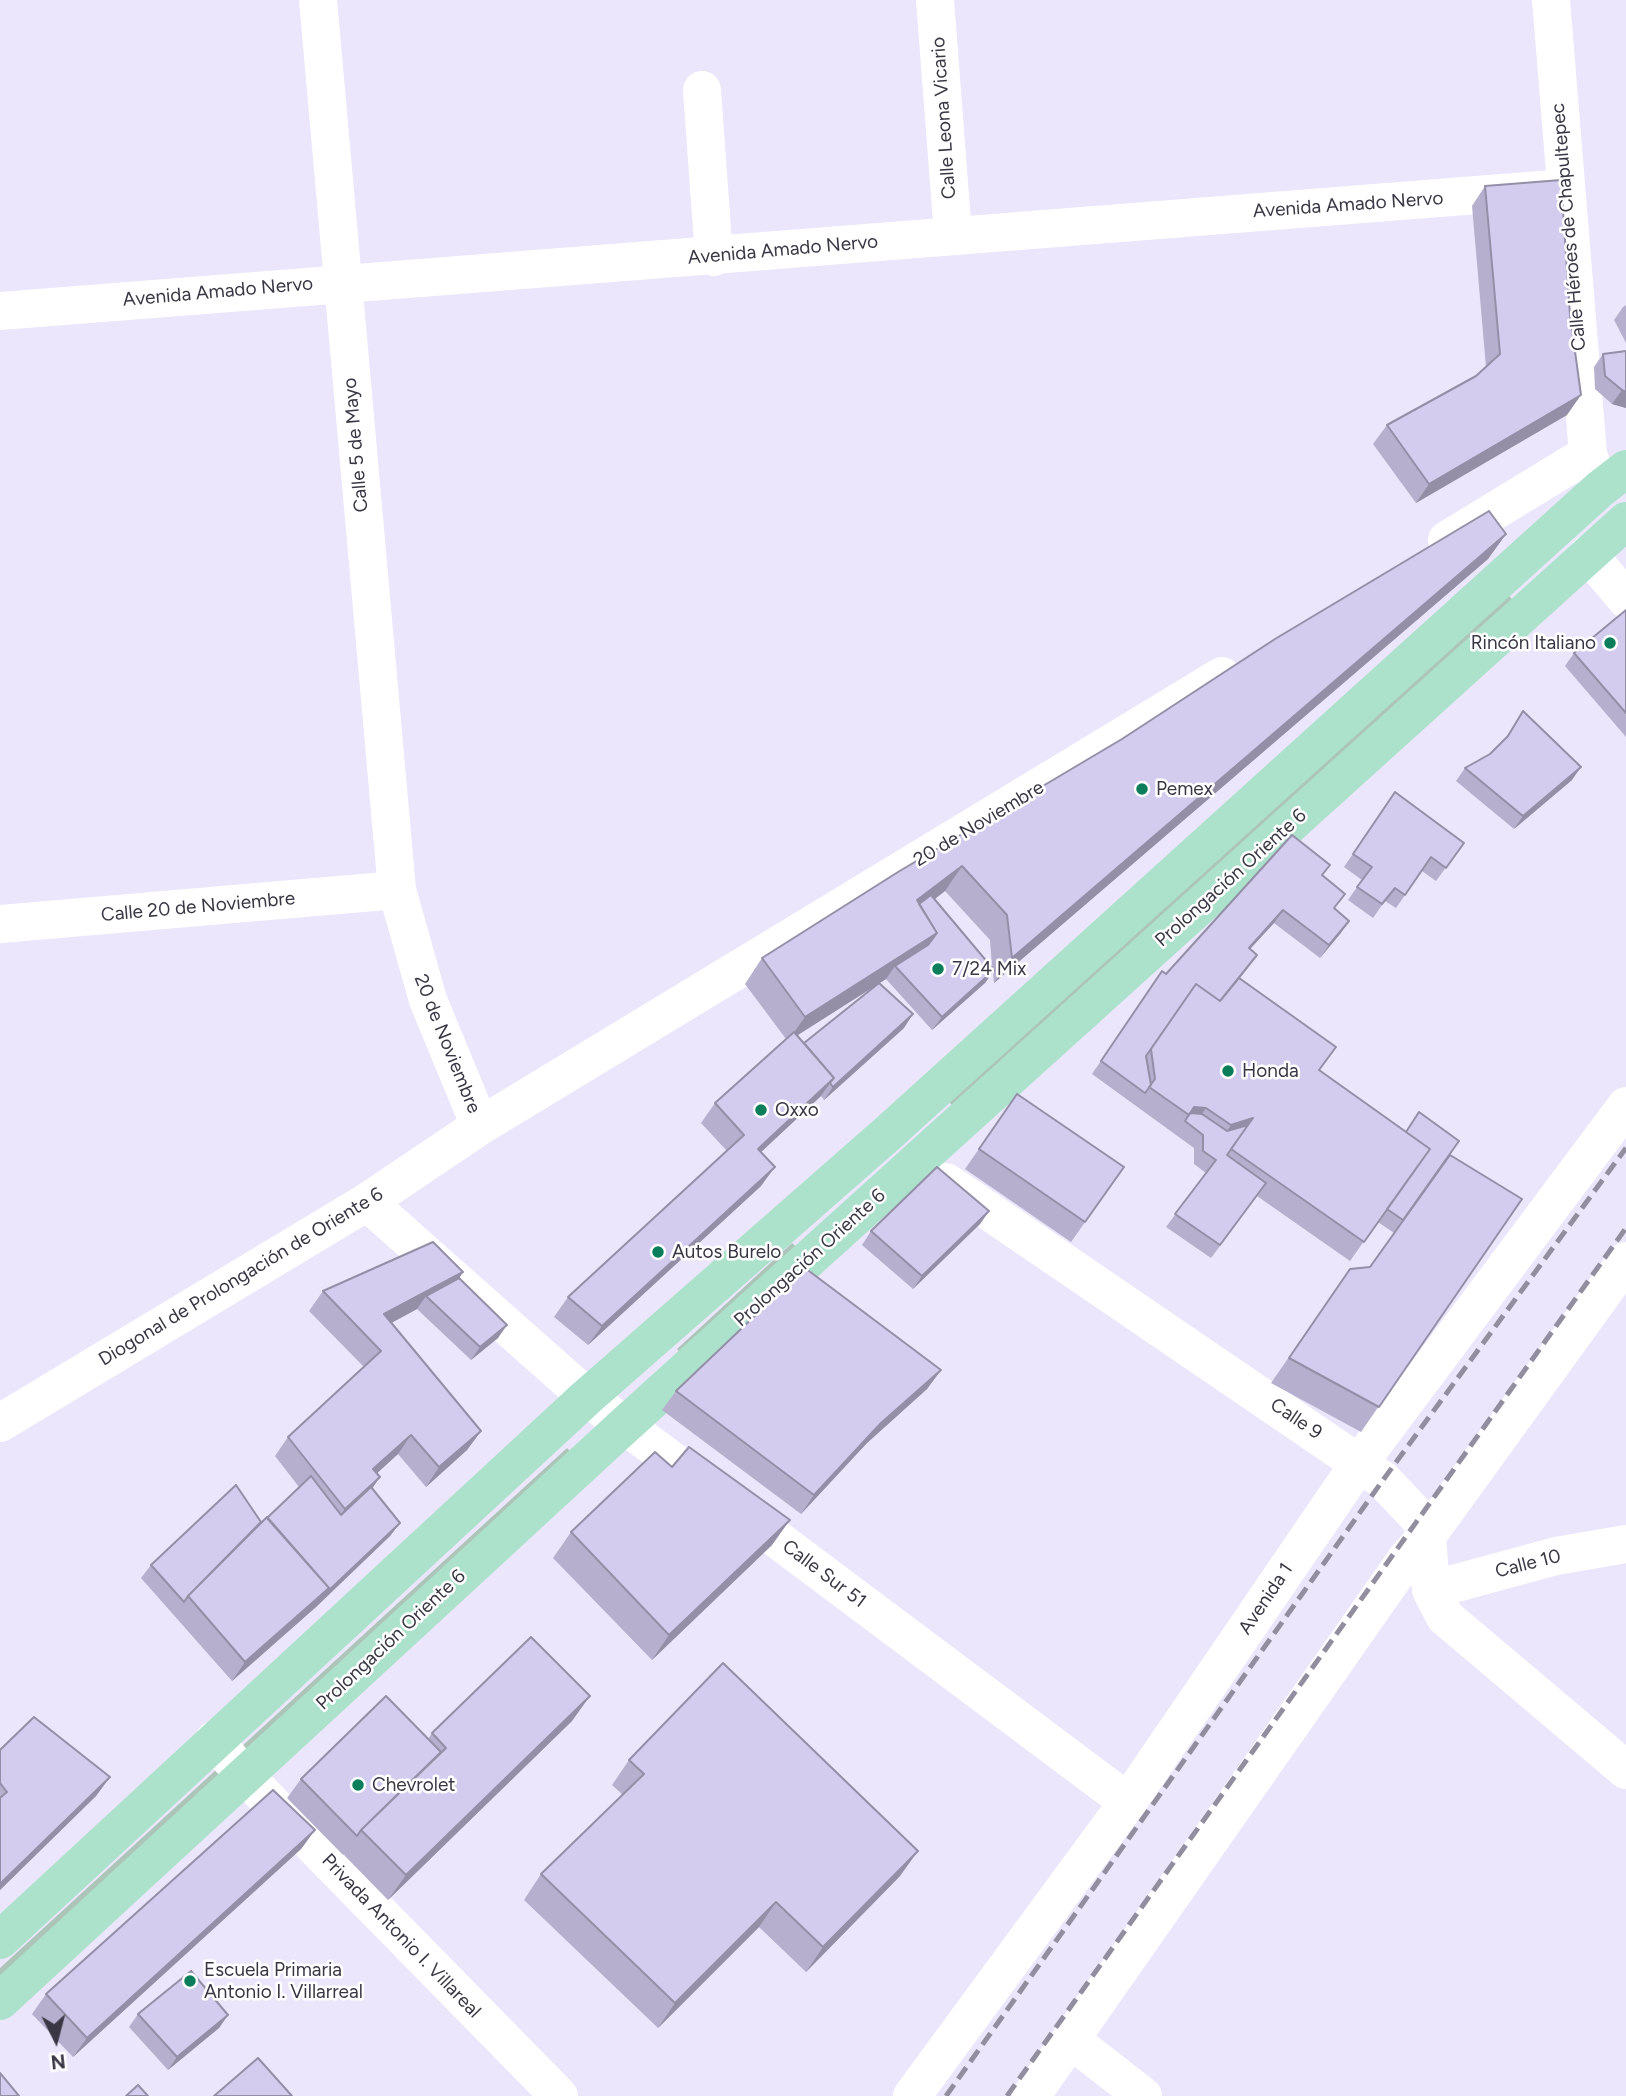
<!DOCTYPE html>
<meta charset="utf-8">
<style>
body{margin:0}
#map{position:relative;width:1626px;height:2096px;overflow:hidden;background:#ebe6fb;font-family:Figtree,sans-serif}
canvas{display:block}
.north{position:absolute;left:21px;top:2005px;width:70px;height:70px;-webkit-text-stroke:5px #fff;paint-order:stroke;rotate:174deg;font-size:19px;font-weight:700;line-height:28px;text-align:center;color:#3a3744}
.north::after{content:'';display:block;margin:auto;width:24px;height:32px;background:#3a3744;clip-path:polygon(50% 0,100% 100%,50% 72%,0 100%)}
</style>
<div id="map">
<canvas width="1626" height="2096"></canvas>
<div class="north">N</div>
</div>
<script>
const ctx = document.querySelector('canvas').getContext('2d');
ctx.lineJoin = 'round';
function paint(path, color) { ctx.fillStyle = color; ctx.fill(path, 'evenodd'); }
const poly = rows => new Path2D(rows.map(r => 'M' + r).join(''));
function strokePath(path, color, width, dash) { ctx.strokeStyle = color; ctx.lineWidth = width; ctx.lineCap = dash ? 'butt' : 'round'; ctx.setLineDash(dash || []); ctx.stroke(path); }
function write(font, color, halo, rows, align = 'center') {
  ctx.font = font + ' Figtree,sans-serif'; ctx.lineWidth = 5; ctx.setLineDash([]); ctx.textBaseline = 'middle'; ctx.strokeStyle = halo; ctx.fillStyle = color; for (const [text, x, y, turn = 0] of rows) {
    ctx.save(); ctx.translate(x, y); ctx.rotate((+turn || 0) * Math.PI / 180); ctx.textAlign = isNaN(turn) ? turn : align; if (halo) ctx.strokeText(text, 0, 0); ctx.fillText(text, 0, 0); ctx.restore();
  }
}
const green = poly([
 [1508,595,1513,600,955,1108,948,1101],
 [792,1243,798,1248,682,1355,677,1349],
 [567,1448,573,1454,0,1978,0,1968]
]);
const minor = poly([
 [318,0,397,890,428,1000,480,1126],
 [935,0,953,235],
 [1551,0,1588,454,1596,478],
 [702,90,714,257],
 [0,311,1566,188],
 [1447,540,1588,454],
 [1588,554,1626,599],
 [0,924,397,890],
 [946,1182,1383,1480,1419,1518,1427,1536,1431,1590,1445,1617,1626,1770],
 [367,1202,587,1397,1128,1802],
 [0,1423,367,1202,480,1126,1222,676],
 [1431,1590,1556,1556,1626,1544],
 [214,1740,244,1775,559,2096],
 [1071,2040,1143,2096],
 [912,2096,1128,1802,1360,1462,1626,1106],
 [1031,2096,1407,1558,1427,1536,1626,1261]
]);
const major = poly([
 [0,1940,587,1397,887,1134,1600,489,1626,469],
 [0,2001,625,1425,1626,521]
]);
const rail = poly([
 [946,2096,1383,1480,1626,1148],
 [1007,2096,1626,1228]
]);
const wall = poly([
 [1485,186,1567,415,1416,503,1373,444,1387,425,1476,376,1486,367,1472,206],
 [1626,305,1626,343,1614,320,1623,307],
 [1626,351,1626,408,1612,404,1595,389,1594,367,1603,354],
 [1506,534,1488,559,994,983,993,972,985,983,932,1030,886,979,880,983,904,1028,824,1100,821,1096,761,1152,761,1186,588,1345,554,1317,568,1297,727,1151,701,1123,715,1103,786,1039,745,984,762,958],
 [945,891,990,940,992,967,935,899],
 [875,986,804,1043,797,1035],
 [1626,610,1626,737,1565,666,1574,653],
 [1523,711,1572,780,1514,829,1456,781,1465,768,1490,754,1505,739],
 [1395,792,1464,843,1436,881,1422,871,1396,908,1385,901,1373,918,1348,900,1362,880,1344,867],
 [1330,865,1322,876,1334,908,1349,921,1340,934,1320,958,1274,923,1250,949,1248,968,1240,978,1320,1071,1406,1132,1459,1141,1394,1233,1378,1222,1386,1210,1350,1261,1257,1196,1211,1258,1166,1227,1206,1173,1194,1164,1194,1148,1092,1074,1162,971,1166,974],
 [1017,1094,1124,1167,1071,1242,965,1169],
 [1522,1199,1361,1432,1271,1383,1350,1269,1370,1267],
 [989,1211,980,1224,913,1289,862,1245,871,1231],
 [463,1272,459,1278,498,1338,471,1360,417,1309,391,1323,481,1431,467,1450,426,1487,398,1454,377,1473,380,1477,372,1488,400,1523,390,1536,316,1607,232,1681,141,1578,151,1565,261,1522,267,1518,299,1487,275,1456,288,1437,364,1367,309,1311,323,1291],
 [941,1370,927,1389,867,1443,801,1514,662,1410,676,1391],
 [672,1467,772,1545,652,1660,553,1558,571,1532],
 [572,1721,388,1900,344,1855,345,1854,343,1855,287,1798,301,1779,428,1739,432,1733],
 [0,1750,110,1777,96,1796,0,1890],
 [629,1760,900,1876,806,1972,759,1927,658,2028,524,1900,541,1874,623,1795,612,1785],
 [315,1830,301,1849,73,2057,32,2014,46,1994],
 [138,2014,228,2015,219,2028,168,2070,129,2027]
]);
const shadedWall = poly([
 [1622,390,1626,392,1626,408,1612,404],
 [1581,395,1567,415,1416,503,1429,484],
 [1506,534,1488,559,994,983,1012,958],
 [1581,767,1572,780,1514,829,1523,816],
 [962,866,945,891,911,917,917,900],
 [1283,910,1274,923,1239,961,1249,948],
 [1349,921,1340,934,1320,958,1329,945],
 [937,933,919,958,895,966,886,979,787,1042,805,1017],
 [994,970,985,983,932,1030,942,1017],
 [913,1014,904,1028,824,1100,833,1087],
 [834,1078,820,1097,744,1168,758,1149],
 [1194,1107,1206,1108,1193,1127,1185,1121],
 [1253,1118,1239,1138,1218,1145,1231,1125],
 [775,1167,761,1186,588,1345,602,1326],
 [989,1211,980,1224,913,1289,922,1276],
 [463,1272,450,1292,426,1296,417,1309,371,1334,384,1314],
 [507,1325,498,1338,471,1360,480,1347],
 [941,1370,927,1389,867,1443,801,1514,814,1495,881,1423],
 [481,1431,467,1450,426,1487,439,1467],
 [411,1435,398,1454,360,1489,373,1469],
 [380,1477,367,1496,332,1528,345,1509],
 [790,1520,772,1545,652,1660,669,1635],
 [400,1523,390,1536,316,1607,232,1681,245,1662],
 [590,1696,572,1721,388,1900,406,1875],
 [110,1777,96,1796,0,1890,0,1884],
 [315,1830,301,1849,73,2057,87,2038],
 [918,1851,900,1876,806,1972,823,1947],
 [776,1902,759,1927,658,2028,675,2003],
 [228,2015,219,2028,168,2070,177,2057]
]);
const building = poly([
 [1561,180,1570,315,1581,395,1429,484,1387,425,1476,376,1500,354,1485,186,1561,180],
 [1626,351,1626,392,1622,390,1605,376,1603,354,1626,351],
 [1489,511,1506,534,1012,958,1007,915,962,866,917,900,937,933,805,1017,762,958,898,872,1122,739,1275,639,1489,511],
 [1626,610,1626,713,1574,653,1626,610],
 [1523,711,1581,767,1523,816,1465,768,1490,754,1508,736,1523,711],
 [1395,792,1464,843,1446,868,1431,857,1405,895,1395,888,1382,904,1357,887,1372,867,1353,854,1395,792],
 [1292,835,1330,865,1322,875,1345,894,1334,908,1349,921,1329,945,1283,910,1249,948,1257,955,1220,1001,1196,984,1146,1056,1151,1085,1145,1093,1101,1061,1162,971,1166,974,1292,835],
 [931,895,994,970,942,1017,895,966,928,945,937,933,919,904,931,895],
 [1239,978,1336,1047,1319,1070,1430,1149,1364,1242,1231,1149,1253,1118,1231,1125,1206,1108,1194,1107,1189,1115,1149,1087,1155,1079,1151,1049,1196,984,1220,1001,1239,978],
 [879,983,913,1014,833,1087,830,1083,834,1078,804,1043,879,983],
 [794,1032,834,1078,758,1149,775,1167,602,1326,568,1297,744,1135,715,1103,794,1032],
 [1017,1094,1124,1167,1085,1222,979,1149,1017,1094],
 [1419,1112,1459,1141,1403,1220,1387,1209,1430,1149,1406,1132,1419,1112],
 [1190,1113,1202,1114,1227,1131,1248,1125,1227,1155,1266,1183,1220,1245,1175,1214,1216,1160,1203,1151,1203,1135,1185,1121,1190,1113],
 [1450,1155,1522,1199,1379,1407,1289,1358,1350,1269,1370,1267,1450,1155],
 [937,1167,989,1211,922,1276,871,1231,937,1167],
 [433,1242,463,1272,384,1314,481,1431,439,1467,411,1435,373,1469,380,1477,345,1509,288,1437,381,1351,323,1291,433,1242],
 [805,1268,941,1370,881,1423,814,1495,676,1391,805,1268],
 [459,1278,507,1325,480,1347,426,1296,459,1278],
 [689,1447,790,1520,669,1635,571,1532,655,1452,672,1467,689,1447],
 [311,1476,341,1515,371,1487,400,1523,325,1594,329,1588,267,1518,311,1476],
 [236,1485,261,1522,188,1596,184,1602,151,1565,236,1485],
 [267,1517,329,1588,245,1662,188,1596,267,1517],
 [531,1637,590,1696,406,1875,361,1830,446,1748,432,1733,531,1637],
 [723,1663,918,1851,823,1947,776,1902,675,2003,541,1874,644,1774,629,1760,723,1663],
 [386,1696,441,1752,361,1830,357,1836,301,1779,386,1696],
 [34,1717,110,1777,0,1884,0,1798,7,1792,0,1783,0,1750,34,1717],
 [273,1790,315,1830,87,2038,46,1994,273,1790],
 [191,1971,228,2015,177,2057,138,2014,191,1971],
 [258,2058,292,2096,214,2096,258,2058],
 [0,2073,19,2096,0,2096,0,2073],
 [138,2085,148,2096,126,2096,138,2085]
]);
const markers = [
 [1610,643,7,"#0a7d5a"],
 [1142,789,7,"#0a7d5a"],
 [938,969,7,"#0a7d5a"],
 [1228,1071,7,"#0a7d5a"],
 [761,1110,7,"#0a7d5a"],
 [658,1252,7,"#0a7d5a"],
 [358,1785,7,"#0a7d5a"],
 [190,1981,7,"#0a7d5a"]
];
const streetNames = [
 ["Calle Leona Vicario",944,118,-94],
 ["Avenida Amado Nervo",1348,205,-4],
 ["Calle Héroes de Chapultepec",1569,227,-95],
 ["Avenida Amado Nervo",783,250,-5],
 ["Avenida Amado Nervo",218,292,-5],
 ["Calle 5 de Mayo",356,445,-95],
 ["20 de Noviembre",979,824,-31],
 ["Prolongación Oriente 6",1231,878,-42],
 ["Calle 20 de Noviembre",198,907,-5],
 ["20 de Noviembre",447,1044,68],
 ["Prolongación Oriente 6",810,1258,-42],
 ["Diogonal de Prolongación de Oriente 6",241,1277,-31],
 ["Calle 9",1296,1419,34],
 ["Calle 10",1528,1564,-14],
 ["Calle Sur 51",824,1574,37],
 ["Avenida 1",1266,1599,-56],
 ["Prolongación Oriente 6",391,1640,-43],
 ["Privada Antonio I. Villareal",401,1936,46]
];
const poiNames = [
 ["Rincón Italiano",1596,643,"right"],
 ["Pemex",1156,789],
 ["7/24 Mix",952,969],
 ["Honda",1242,1071],
 ["Oxxo",775,1110],
 ["Autos Burelo",672,1252],
 ["Chevrolet",372,1785],
 ["Escuela Primaria",204,1970],
 ["Antonio I. Villarreal",204,1992]
];
paint(green, '#adc4b9');
strokePath(minor, '#fff', 38);
strokePath(major, '#ace2cb', 38);
strokePath(rail, '#928e9f', 5, [14, 7]);
paint(wall, '#b6afce');
paint(shadedWall, '#948fa7');
paint(building, '#d4ccef');
strokePath(building, '#948fa7', 2);
for (const [x, y, r, color] of markers) { const dot = new Path2D(); dot.arc(x, y, r, 0, 2 * Math.PI); ctx.fillStyle = color; ctx.fill(dot); strokePath(dot, '#fff', 2.5); }
write('19px', '#3a3744', '#fff', streetNames);
write('19px', '#3a3744', '#fff', poiNames, 'left');
</script>
